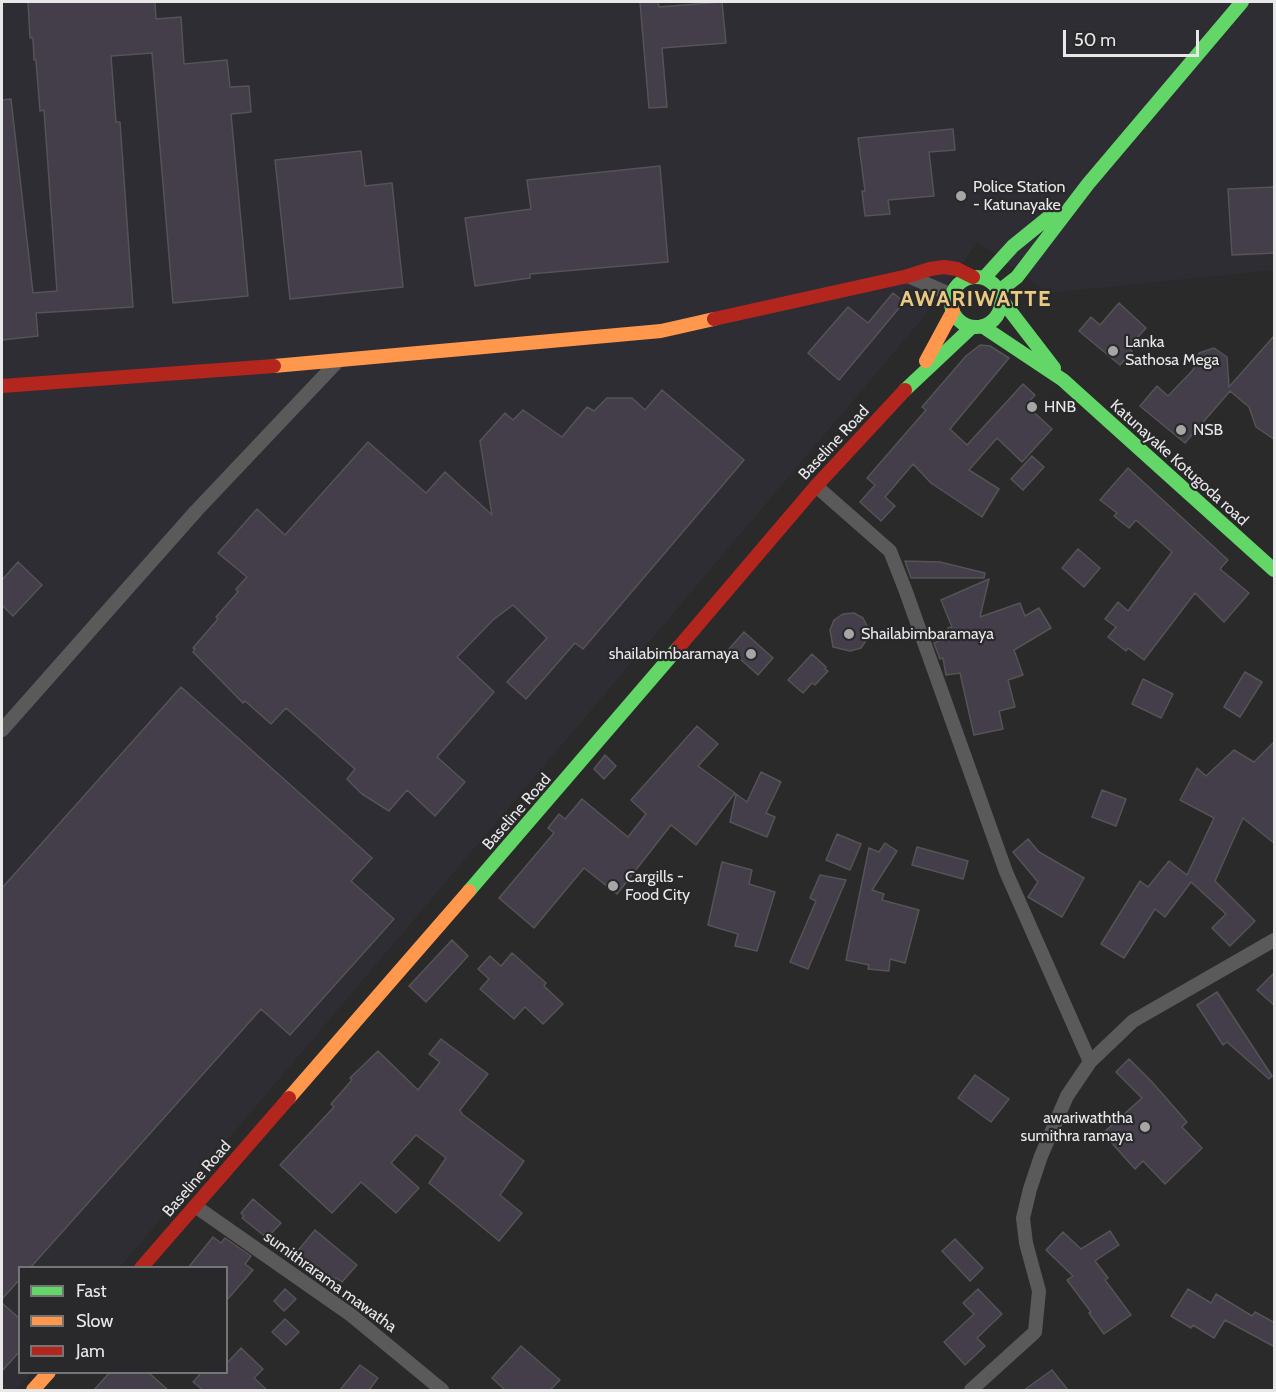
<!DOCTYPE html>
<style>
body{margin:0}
#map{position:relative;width:1276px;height:1392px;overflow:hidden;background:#2a2a2a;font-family:Cabin,sans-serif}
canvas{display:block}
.frame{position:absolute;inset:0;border:3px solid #e8e8e9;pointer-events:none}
.legend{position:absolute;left:18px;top:1266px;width:210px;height:108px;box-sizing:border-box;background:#29292b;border:2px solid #757577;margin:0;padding:8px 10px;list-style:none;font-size:18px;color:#e8e8e9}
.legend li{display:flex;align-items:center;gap:12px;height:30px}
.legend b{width:30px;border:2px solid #757577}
.scale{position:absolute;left:1063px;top:30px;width:136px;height:27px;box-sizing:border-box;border:3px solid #e8e8e9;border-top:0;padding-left:8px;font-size:18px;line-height:21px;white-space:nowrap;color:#e8e8e9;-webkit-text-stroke:4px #29292b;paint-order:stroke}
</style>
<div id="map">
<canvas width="1276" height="1392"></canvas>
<div class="frame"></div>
<ul class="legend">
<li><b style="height:8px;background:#63d668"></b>Fast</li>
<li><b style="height:8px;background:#ff974d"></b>Slow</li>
<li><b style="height:8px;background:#b3261e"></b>Jam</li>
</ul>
<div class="scale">50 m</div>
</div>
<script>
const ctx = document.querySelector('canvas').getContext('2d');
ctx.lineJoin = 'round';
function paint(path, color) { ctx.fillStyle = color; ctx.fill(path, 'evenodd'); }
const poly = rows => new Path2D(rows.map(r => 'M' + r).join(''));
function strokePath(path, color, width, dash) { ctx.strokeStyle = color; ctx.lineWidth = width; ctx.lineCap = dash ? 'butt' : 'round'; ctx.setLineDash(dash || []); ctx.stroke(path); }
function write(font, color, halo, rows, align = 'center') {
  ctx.font = font + ' Cabin,sans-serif'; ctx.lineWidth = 4.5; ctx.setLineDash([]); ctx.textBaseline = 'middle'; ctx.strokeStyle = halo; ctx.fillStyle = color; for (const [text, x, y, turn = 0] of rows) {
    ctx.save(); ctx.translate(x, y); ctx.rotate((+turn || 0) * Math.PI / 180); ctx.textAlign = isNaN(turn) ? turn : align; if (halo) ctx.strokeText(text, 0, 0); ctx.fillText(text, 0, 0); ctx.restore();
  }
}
const built = poly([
 [2,2,1274,2,1274,270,1049,293,978,242,924,317,120,1267,20,1268,20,1372,31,1373,16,1390,2,1390]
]);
const building = poly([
 [28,2,155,2,156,19,181,17,184,64,227,60,230,87,249,86,251,112,231,114,248,296,173,303,152,53,111,56,116,122,120,122,133,307,36,313,38,336,2,340,2,100,11,99,33,293,57,291,44,110,40,111,36,60,34,60,33,38,30,38,28,2],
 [640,2,658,2,659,7,722,2,726,43,662,48,667,107,649,108,640,2],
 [953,129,955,150,929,152,934,196,888,200,890,214,865,216,862,191,865,191,858,138,953,129],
 [361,151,365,186,392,183,403,287,290,299,275,160,361,151],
 [660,166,668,262,530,274,530,278,475,286,465,218,531,209,527,180,660,166],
 [1275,187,1275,253,1232,255,1228,189,1275,187],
 [893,293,904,302,839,380,808,353,848,307,868,323,893,293],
 [1119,303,1146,328,1128,348,1132,351,1120,365,1079,331,1091,317,1100,325,1119,303],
 [1275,335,1275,440,1256,427,1249,407,1230,391,1185,443,1140,406,1157,386,1168,396,1193,370,1199,353,1214,348,1227,357,1229,387,1275,335],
 [980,345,990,346,1009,358,950,429,967,445,1023,384,1035,395,1026,405,1052,429,1022,462,997,438,969,470,999,489,982,517,931,483,913,464,885,497,895,506,881,521,860,502,875,485,867,478,926,410,922,407,966,356,980,345],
 [662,390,744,460,583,649,575,643,526,699,507,682,547,638,513,605,493,620,457,657,494,692,437,757,465,782,435,816,407,790,389,811,362,794,347,779,355,769,286,708,271,724,245,701,243,703,193,652,195,649,193,648,218,619,216,617,238,592,236,589,247,577,218,553,257,509,285,535,368,442,426,493,445,472,492,515,480,441,505,413,513,420,523,410,562,437,587,407,594,411,607,398,632,398,645,410,662,390],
 [1032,456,1044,467,1023,490,1011,479,1032,456],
 [1128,468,1228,560,1220,569,1249,593,1224,622,1195,593,1144,660,1128,648,1126,651,1108,637,1116,627,1105,619,1118,602,1128,611,1172,552,1136,520,1129,528,1114,516,1117,513,1100,500,1128,468],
 [1078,549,1100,568,1084,587,1062,568,1078,549],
 [905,561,940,562,985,573,984,578,911,578,905,561],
 [18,562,42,585,13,616,2,605,2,580,18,562],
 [989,579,980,617,1020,603,1025,616,1039,608,1051,628,1014,650,1023,675,1008,680,1015,707,999,711,1003,729,974,735,960,673,946,675,943,658,940,659,934,643,951,637,948,628,952,627,941,600,989,579],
 [854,613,863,618,868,628,867,639,861,648,850,651,833,647,830,630,834,620,843,614,854,613],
 [744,632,773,658,758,675,729,649,744,632],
 [812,654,826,667,825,669,828,671,815,685,812,683,803,693,788,680,812,654],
 [1245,672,1262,682,1240,717,1224,707,1245,672],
 [1143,679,1173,694,1161,718,1132,704,1143,679],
 [181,687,372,858,351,881,394,919,290,1035,261,1009,30,1268,20,1268,20,1279,2,1299,2,888,181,687],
 [697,726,718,744,698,766,735,793,696,845,671,825,617,894,584,868,534,928,499,898,554,833,548,828,559,814,565,819,582,799,628,837,646,814,631,800,697,726],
 [1275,741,1275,844,1243,818,1215,881,1255,921,1230,946,1212,928,1226,914,1191,882,1165,917,1155,909,1124,958,1101,944,1140,881,1148,887,1169,861,1187,875,1214,818,1180,800,1197,768,1206,776,1234,750,1254,762,1275,741],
 [605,755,616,766,604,779,594,769,605,755],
 [761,772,781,782,766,813,775,817,767,837,730,822,736,794,747,802,761,772],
 [1102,790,1126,799,1116,826,1092,817,1102,790],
 [837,834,861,844,850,870,826,860,837,834],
 [1028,839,1039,852,1084,878,1062,917,1028,897,1038,882,1013,852,1028,839],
 [885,843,897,851,872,890,884,894,882,900,919,910,905,963,890,959,889,971,868,969,869,965,846,960,869,848,879,852,885,843],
 [917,847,968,861,963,879,912,865,917,847],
 [722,862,752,870,749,884,775,892,757,951,735,946,738,934,708,925,722,862],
 [820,875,846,880,808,969,790,962,816,901,810,898,820,875],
 [452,940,468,956,426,1002,409,986,452,940],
 [512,953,546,983,544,986,563,1004,543,1024,525,1007,514,1019,480,989,489,979,478,969,490,956,501,966,512,953],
 [1275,972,1275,1006,1257,990,1275,972],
 [1217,992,1272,1076,1269,1079,1227,1042,1223,1045,1197,1005,1217,992],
 [441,1039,488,1074,460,1110,462,1114,524,1161,500,1195,522,1213,499,1241,429,1183,446,1158,416,1135,391,1163,419,1188,396,1213,361,1182,332,1213,280,1165,334,1107,331,1104,352,1080,350,1078,378,1051,418,1090,440,1062,429,1054,441,1039],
 [1129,1059,1152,1082,1187,1122,1182,1127,1202,1148,1165,1184,1143,1161,1135,1169,1103,1133,1142,1098,1116,1072,1129,1059],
 [975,1075,1009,1099,991,1122,958,1098,975,1075],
 [253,1199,281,1223,267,1238,242,1218,244,1216,241,1213,253,1199],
 [315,1230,357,1265,342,1282,336,1278,330,1285,311,1269,308,1273,291,1259,315,1230],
 [1110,1231,1119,1245,1095,1261,1108,1278,1105,1280,1131,1315,1104,1334,1089,1313,1091,1312,1067,1280,1073,1276,1046,1250,1063,1232,1081,1249,1110,1231],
 [213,1237,221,1243,225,1238,251,1256,245,1264,253,1270,226,1301,226,1268,188,1268,213,1237],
 [955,1239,983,1268,970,1281,942,1251,955,1239],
 [285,1289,296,1299,284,1311,274,1301,285,1289],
 [978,1289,1002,1314,977,1338,985,1346,965,1365,944,1342,974,1314,963,1303,978,1289],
 [1188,1289,1211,1303,1216,1294,1252,1316,1255,1312,1275,1323,1275,1347,1225,1320,1214,1338,1193,1325,1191,1328,1171,1316,1188,1289],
 [2,1303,20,1319,20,1351,2,1371,2,1303],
 [285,1319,299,1332,286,1345,272,1332,285,1319],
 [521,1346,560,1380,550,1390,505,1390,492,1378,521,1346],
 [241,1348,263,1369,254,1378,267,1390,203,1390,193,1382,202,1372,226,1372,226,1364,241,1348],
 [360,1365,378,1378,369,1390,340,1390,360,1365],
 [1052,1370,1068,1390,1024,1390,1052,1370],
 [110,1372,148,1372,168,1390,94,1390,110,1372]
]);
const street = poly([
 [908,276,952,295],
 [816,486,890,551,905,589,1006,872,1090,1062],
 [2,730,196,511,338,361],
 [195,1206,351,1315,442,1390],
 [971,1390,1035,1332,1039,1291,1026,1243,1023,1218,1030,1189,1041,1156,1067,1096,1090,1062,1133,1021,1274,940]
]);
const fast = poly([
 '951 302a25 25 0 1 1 50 0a25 25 0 1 1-50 0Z',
 [984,278,1013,246,1055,212],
 [999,291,1017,277,1088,184,1242,2],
 [1001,299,1054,368],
 [982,326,1063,380,1274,570],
 [905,390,972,327],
 [469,891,678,648]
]);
const slow = poly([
 [926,361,953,311],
 [274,366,661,331,714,319],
 [289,1098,469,891],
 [33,1390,49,1372]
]);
const jam = poly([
 [714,319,908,276,930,269,944,267,957,269,973,277],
 [2,386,274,366],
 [678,648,816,486,905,390],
 [141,1268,289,1098]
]);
const markers = [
 [961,196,6,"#a6a6a6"],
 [1113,351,6,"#a6a6a6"],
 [1032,407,6,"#a6a6a6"],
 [1181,430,6,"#a6a6a6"],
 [849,634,6,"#a6a6a6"],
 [751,654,6,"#a6a6a6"],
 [613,886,6,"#a6a6a6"],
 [1145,1127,6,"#a6a6a6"]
];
const poiNames = [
 ["Police Station",973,187],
 ["- Katunayake",973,205],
 ["Lanka",1125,342],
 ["Sathosa Mega",1125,360],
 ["HNB",1044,407],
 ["NSB",1193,430],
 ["Shailabimbaramaya",861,634],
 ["shailabimbaramaya",739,654,"right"],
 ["Cargills -",625,877],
 ["Food City",625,895],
 ["awariwaththa",1133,1118,"right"],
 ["sumithra ramaya",1133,1136,"right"]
];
const streetNames = [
 ["Baseline Road",834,443,-47],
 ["Katunayake Kotugoda road",1179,463,42],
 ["Baseline Road",517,812,-49],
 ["Baseline Road",197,1179,-49],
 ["sumithrarama mawatha",330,1282,36]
];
const districtNames = [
 ["AWARIWATTE",976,300]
];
paint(built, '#2f2d34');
paint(building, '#433e4a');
strokePath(building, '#545455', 1.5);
strokePath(street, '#5a5a5b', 14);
strokePath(fast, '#63d668', 14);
strokePath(slow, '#ff974d', 14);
strokePath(jam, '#b3261e', 14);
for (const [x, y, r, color] of markers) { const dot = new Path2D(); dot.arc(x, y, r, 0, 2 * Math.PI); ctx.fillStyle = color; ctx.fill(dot); strokePath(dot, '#29292b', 2); }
write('16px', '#e8e8e9', '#29292b', poiNames, 'left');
write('16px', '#e8e8e9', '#29292b', streetNames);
ctx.letterSpacing = '1.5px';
write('bold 22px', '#eaca80', '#29292b', districtNames);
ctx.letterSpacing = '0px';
</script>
